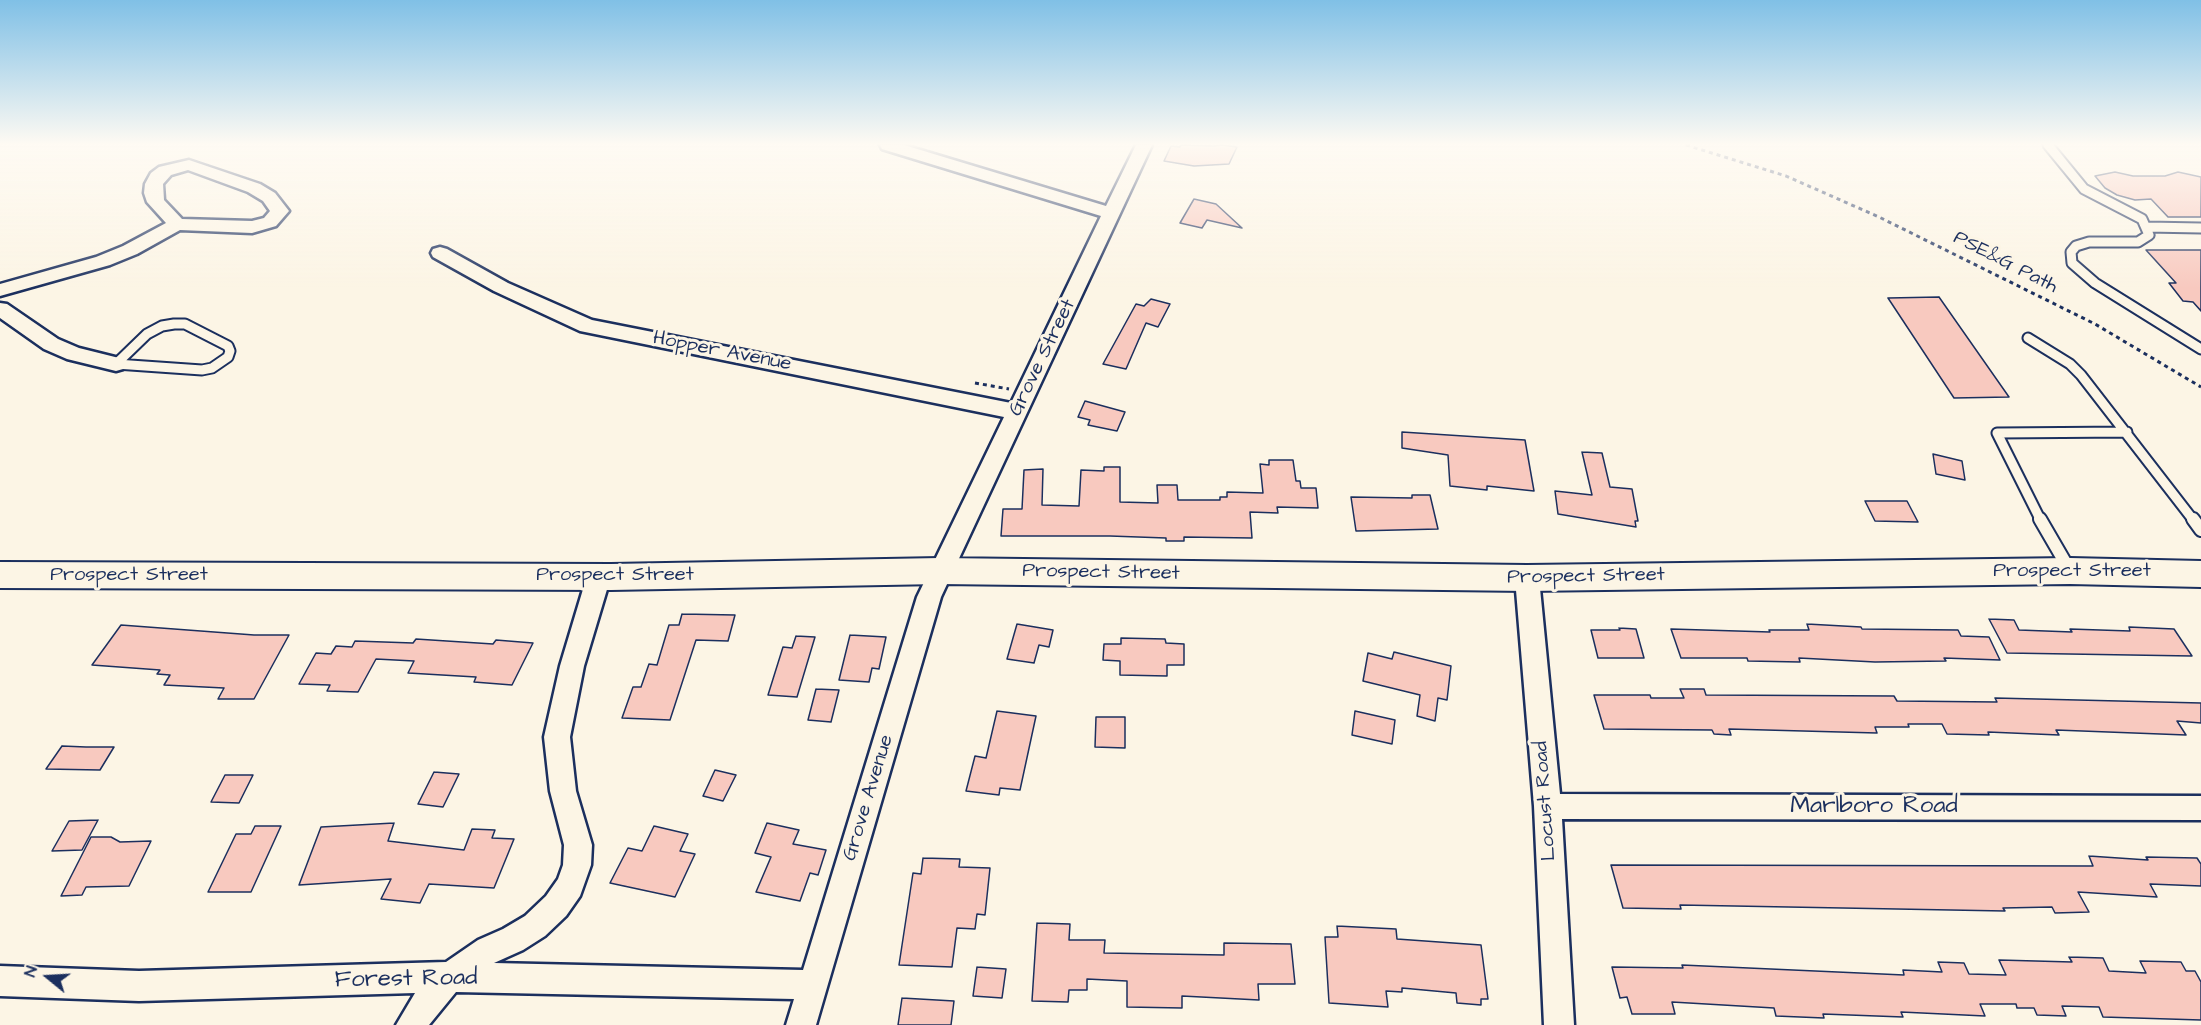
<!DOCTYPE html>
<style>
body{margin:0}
#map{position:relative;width:2201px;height:1025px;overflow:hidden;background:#fcf5e5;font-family:"Architects Daughter",sans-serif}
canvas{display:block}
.north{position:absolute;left:18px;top:947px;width:60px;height:60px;-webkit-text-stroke:4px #fcf5e5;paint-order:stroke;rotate:288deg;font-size:16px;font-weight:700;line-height:24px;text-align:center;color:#1b2f5e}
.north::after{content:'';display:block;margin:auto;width:21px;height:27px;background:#1b2f5e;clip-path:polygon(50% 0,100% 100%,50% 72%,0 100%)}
</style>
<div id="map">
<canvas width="2201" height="1025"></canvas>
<div class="north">N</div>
</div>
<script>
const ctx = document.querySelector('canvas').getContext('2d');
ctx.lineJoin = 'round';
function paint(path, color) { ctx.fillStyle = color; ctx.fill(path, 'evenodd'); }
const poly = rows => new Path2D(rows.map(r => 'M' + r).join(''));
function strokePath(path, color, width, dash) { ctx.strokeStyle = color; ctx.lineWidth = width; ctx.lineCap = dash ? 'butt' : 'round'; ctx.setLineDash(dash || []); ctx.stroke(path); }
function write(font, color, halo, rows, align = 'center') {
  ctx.font = font + ' "Architects Daughter",sans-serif'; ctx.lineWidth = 6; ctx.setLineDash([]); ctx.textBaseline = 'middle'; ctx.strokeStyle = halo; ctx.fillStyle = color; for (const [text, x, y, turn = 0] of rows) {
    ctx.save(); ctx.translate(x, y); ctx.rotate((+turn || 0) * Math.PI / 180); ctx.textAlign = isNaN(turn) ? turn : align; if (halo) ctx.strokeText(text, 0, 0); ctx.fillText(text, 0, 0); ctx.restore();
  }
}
const building = poly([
 [1181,145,1214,146,1222,145,1237,147,1229,164,1194,166,1164,161,1171,146,1180,147,1181,145],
 [2115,172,2133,176,2165,176,2178,172,2201,177,2201,217,2168,217,2151,199,2135,200,2117,195,2105,188,2095,176,2115,172],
 [1194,199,1216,204,1242,228,1207,220,1202,228,1180,223,1194,199],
 [2146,250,2201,250,2201,311,2193,302,2183,301,2169,283,2176,283,2146,250],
 [1939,297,2009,397,1954,398,1888,298,1939,297],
 [1151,299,1170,304,1158,327,1146,323,1126,369,1103,364,1136,304,1144,306,1151,299],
 [1085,401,1125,412,1117,431,1088,425,1090,420,1078,417,1085,401],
 [1402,432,1525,440,1534,491,1487,486,1487,490,1450,486,1448,455,1402,448,1402,432],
 [1582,452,1602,453,1610,487,1632,489,1638,521,1635,521,1636,527,1558,514,1555,491,1592,495,1582,452],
 [1933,454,1962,461,1965,480,1936,474,1933,454],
 [1269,460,1293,460,1296,481,1300,481,1301,488,1316,488,1318,508,1277,507,1278,513,1250,512,1252,538,1184,537,1184,541,1166,541,1166,538,1110,536,1001,536,1003,509,1022,509,1024,470,1043,469,1042,505,1079,506,1081,470,1104,471,1104,467,1120,467,1120,502,1158,503,1157,485,1177,485,1178,500,1220,500,1220,497,1227,497,1227,492,1263,493,1260,464,1269,465,1269,460],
 [1412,495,1430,495,1438,529,1356,531,1351,497,1412,498,1412,495],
 [1865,501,1907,501,1918,522,1875,521,1865,501],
 [682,614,735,615,728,641,696,640,670,720,622,718,633,687,641,687,649,664,657,665,669,625,679,625,682,614],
 [1989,619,2014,620,2019,630,2072,632,2070,629,2130,631,2129,627,2174,629,2192,656,2007,653,1989,619],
 [1017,624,1053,630,1049,647,1039,645,1034,663,1007,659,1017,624],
 [1807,624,1861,627,1862,629,1958,630,1961,636,1989,637,2000,660,1944,658,1946,661,1875,662,1799,658,1800,662,1748,661,1747,658,1681,658,1671,629,1770,632,1769,630,1809,630,1807,624],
 [121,625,254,635,289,635,254,699,218,699,224,688,164,685,170,675,157,674,160,670,92,665,121,625],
 [1619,628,1636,629,1644,658,1598,658,1591,630,1620,630,1619,628],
 [850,635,886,637,879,669,872,668,869,682,839,680,850,635],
 [796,636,815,637,797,697,768,695,783,647,792,648,796,636],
 [1121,638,1165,639,1166,643,1184,644,1184,665,1167,665,1167,676,1120,675,1120,661,1103,660,1104,644,1121,644,1121,638],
 [416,639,493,644,496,640,533,643,512,685,474,682,476,677,408,673,414,661,376,659,358,692,327,691,330,685,299,684,316,653,331,654,336,646,352,647,355,641,413,643,416,639],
 [1394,652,1451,666,1447,700,1438,698,1435,721,1417,716,1420,695,1363,681,1368,653,1392,659,1394,652],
 [816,689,839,690,831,722,808,720,816,689],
 [1680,689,1704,689,1706,695,1894,696,1897,701,1997,702,1995,698,2201,703,2201,723,2177,721,2186,735,2056,730,2059,735,1988,732,1989,735,1947,734,1942,724,1908,724,1909,727,1875,727,1877,733,1729,729,1731,735,1714,734,1712,730,1604,729,1594,695,1650,695,1651,698,1684,698,1680,689],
 [997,711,1036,716,1020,790,1000,788,999,795,966,791,975,756,986,758,997,711],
 [1355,711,1395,720,1392,744,1352,735,1355,711],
 [1096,717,1125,717,1125,748,1095,747,1096,717],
 [62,746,86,747,114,747,100,770,46,769,62,746],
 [715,770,736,775,723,801,703,796,715,770],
 [434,772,459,774,443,807,418,804,434,772],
 [225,775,253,775,239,803,211,802,225,775],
 [98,820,82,850,52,851,69,821,98,820],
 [394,823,388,841,464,850,472,829,495,830,492,838,514,839,494,888,429,884,420,903,381,899,391,879,299,885,321,827,394,823],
 [767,823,799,830,793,844,826,850,818,875,810,873,800,901,756,892,771,857,755,853,767,823],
 [255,826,281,826,251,892,208,892,236,834,251,834,255,826],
 [654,826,688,834,680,851,695,854,675,897,610,883,628,848,642,851,654,826],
 [91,837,111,837,120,842,151,841,129,886,86,887,82,895,61,896,91,837],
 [2089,856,2148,860,2146,857,2197,858,2201,864,2201,886,2150,884,2157,897,2078,892,2089,912,2055,913,2052,907,2003,908,2005,911,1680,905,1681,909,1623,908,1611,865,2093,866,2089,856],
 [923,858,960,859,959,867,990,868,985,915,977,914,975,929,957,928,952,967,899,965,913,873,921,874,923,858],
 [1037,923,1070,924,1069,940,1105,940,1104,953,1224,955,1224,943,1291,944,1295,984,1258,984,1259,1000,1182,996,1182,1008,1127,1007,1127,981,1087,979,1087,990,1069,990,1068,1002,1032,1001,1037,923],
 [1337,926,1396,929,1397,939,1481,945,1488,999,1481,999,1481,1005,1457,1003,1456,993,1402,988,1402,992,1386,991,1388,1007,1329,1003,1325,937,1338,937,1337,926],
 [2069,957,2103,958,2109,971,2146,973,2140,961,2181,962,2186,971,2195,971,2201,982,2201,1020,2103,1017,2099,1007,2062,1006,2066,1016,2037,1015,2034,1008,2017,1008,2016,1004,1980,1004,1985,1016,1901,1012,1903,1017,1823,1014,1824,1018,1776,1016,1774,1008,1672,1002,1675,1014,1632,1014,1627,997,1620,998,1612,967,1683,968,1682,965,1904,975,1903,970,1942,972,1938,962,1964,963,1969,974,2006,975,1999,960,2072,962,2069,957],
 [977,967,1006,969,1002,998,973,996,977,967],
 [902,998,954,1001,951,1025,898,1025,902,998]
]);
const path = poly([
 [1686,145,1786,176,1879,217,2095,324,2201,387],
 [975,383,1009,389]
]);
const serviceFar1 = poly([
 [2048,145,2084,189,2142,219,2149,235,2138,242,2089,242,2076,246,2071,252,2072,263,2095,283,2201,349],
 [2147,227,2201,228],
 [174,324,185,324,228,346,230,351,228,357,212,368,202,370,116,364,147,334,162,326,174,324],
 [2028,338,2070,364,2081,375,2194,521],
 [2041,521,1997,433,2127,432]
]);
const service = poly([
 [2040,519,2069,569],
 [2193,519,2201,530]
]);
const minor = poly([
 [880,145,904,145,1106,206,1136,145,1152,145,941,597,816,1025,786,1025,794,999,456,992,429,1025,396,1025,415,993,139,1001,0,996,0,966,139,971,446,962,478,940,503,929,525,916,546,896,558,879,563,865,564,845,550,791,544,737,560,666,587,576,591,569,599,567,607,569,611,576,584,666,570,737,576,791,592,845,591,865,580,896,566,916,545,936,523,950,494,963,803,970,917,597,1004,417,580,331,494,291,433,257,431,253,433,249,440,247,447,249,508,283,592,320,1011,403,1101,216,882,149,880,145],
 [189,160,260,184,275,193,289,211,276,226,252,233,180,230,137,254,110,265,0,296,0,284,96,257,123,246,166,223,147,202,144,193,145,184,151,173,159,167,189,160],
 [188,170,248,192,263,201,270,211,264,218,252,221,182,219,164,200,163,184,171,175,188,170],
 [0,303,7,304,58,339,79,348,123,359,126,364,123,369,116,371,67,359,44,349,0,318,0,303],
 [1527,569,1535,571,1539,578,1560,794,2201,796,2201,820,1562,819,1574,1025,1544,1025,1534,806,1515,578,1519,571,1527,569]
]);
const secondary = poly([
 [940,558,1527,565,2070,558,2201,561,2201,587,2070,584,1527,591,940,584,611,590,0,588,0,562,611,564,940,558]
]);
const streetNames = [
 ["PSE&G Path",2005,263,27],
 ["Hopper Avenue",722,352,11],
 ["Grove Street",1043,358,-64],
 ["Prospect Street",2072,572],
 ["Prospect Street",1101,573,1],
 ["Prospect Street",129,576],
 ["Prospect Street",615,576],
 ["Prospect Street",1586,577,-1],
 ["Grove Avenue",869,798,-73],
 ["Locust Road",1546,801,-94]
];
const nearStreetnames = [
 ["Marlboro Road",1874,807],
 ["Forest Road",406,980,-1]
];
paint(building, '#f8c9bf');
strokePath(building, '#1b2f5e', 1.5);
strokePath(serviceFar1, '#1b2f5e', 13);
strokePath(service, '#1b2f5e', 16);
strokePath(minor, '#1b2f5e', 5);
strokePath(secondary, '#1b2f5e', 4);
strokePath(path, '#1b2f5e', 3, [4, 4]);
strokePath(serviceFar1, '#fcf5e5', 9);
strokePath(service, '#fcf5e5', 12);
paint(minor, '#fcf5e5');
paint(secondary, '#fcf5e5');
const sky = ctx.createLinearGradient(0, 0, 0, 288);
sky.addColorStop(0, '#80c0e6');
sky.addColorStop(0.5, '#fefaf3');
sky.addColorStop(1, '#fefaf300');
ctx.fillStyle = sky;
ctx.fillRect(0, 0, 2201, 288);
write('20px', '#1b2f5e', '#fcf5e5', streetNames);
write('24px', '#1b2f5e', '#fcf5e5', nearStreetnames);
</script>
